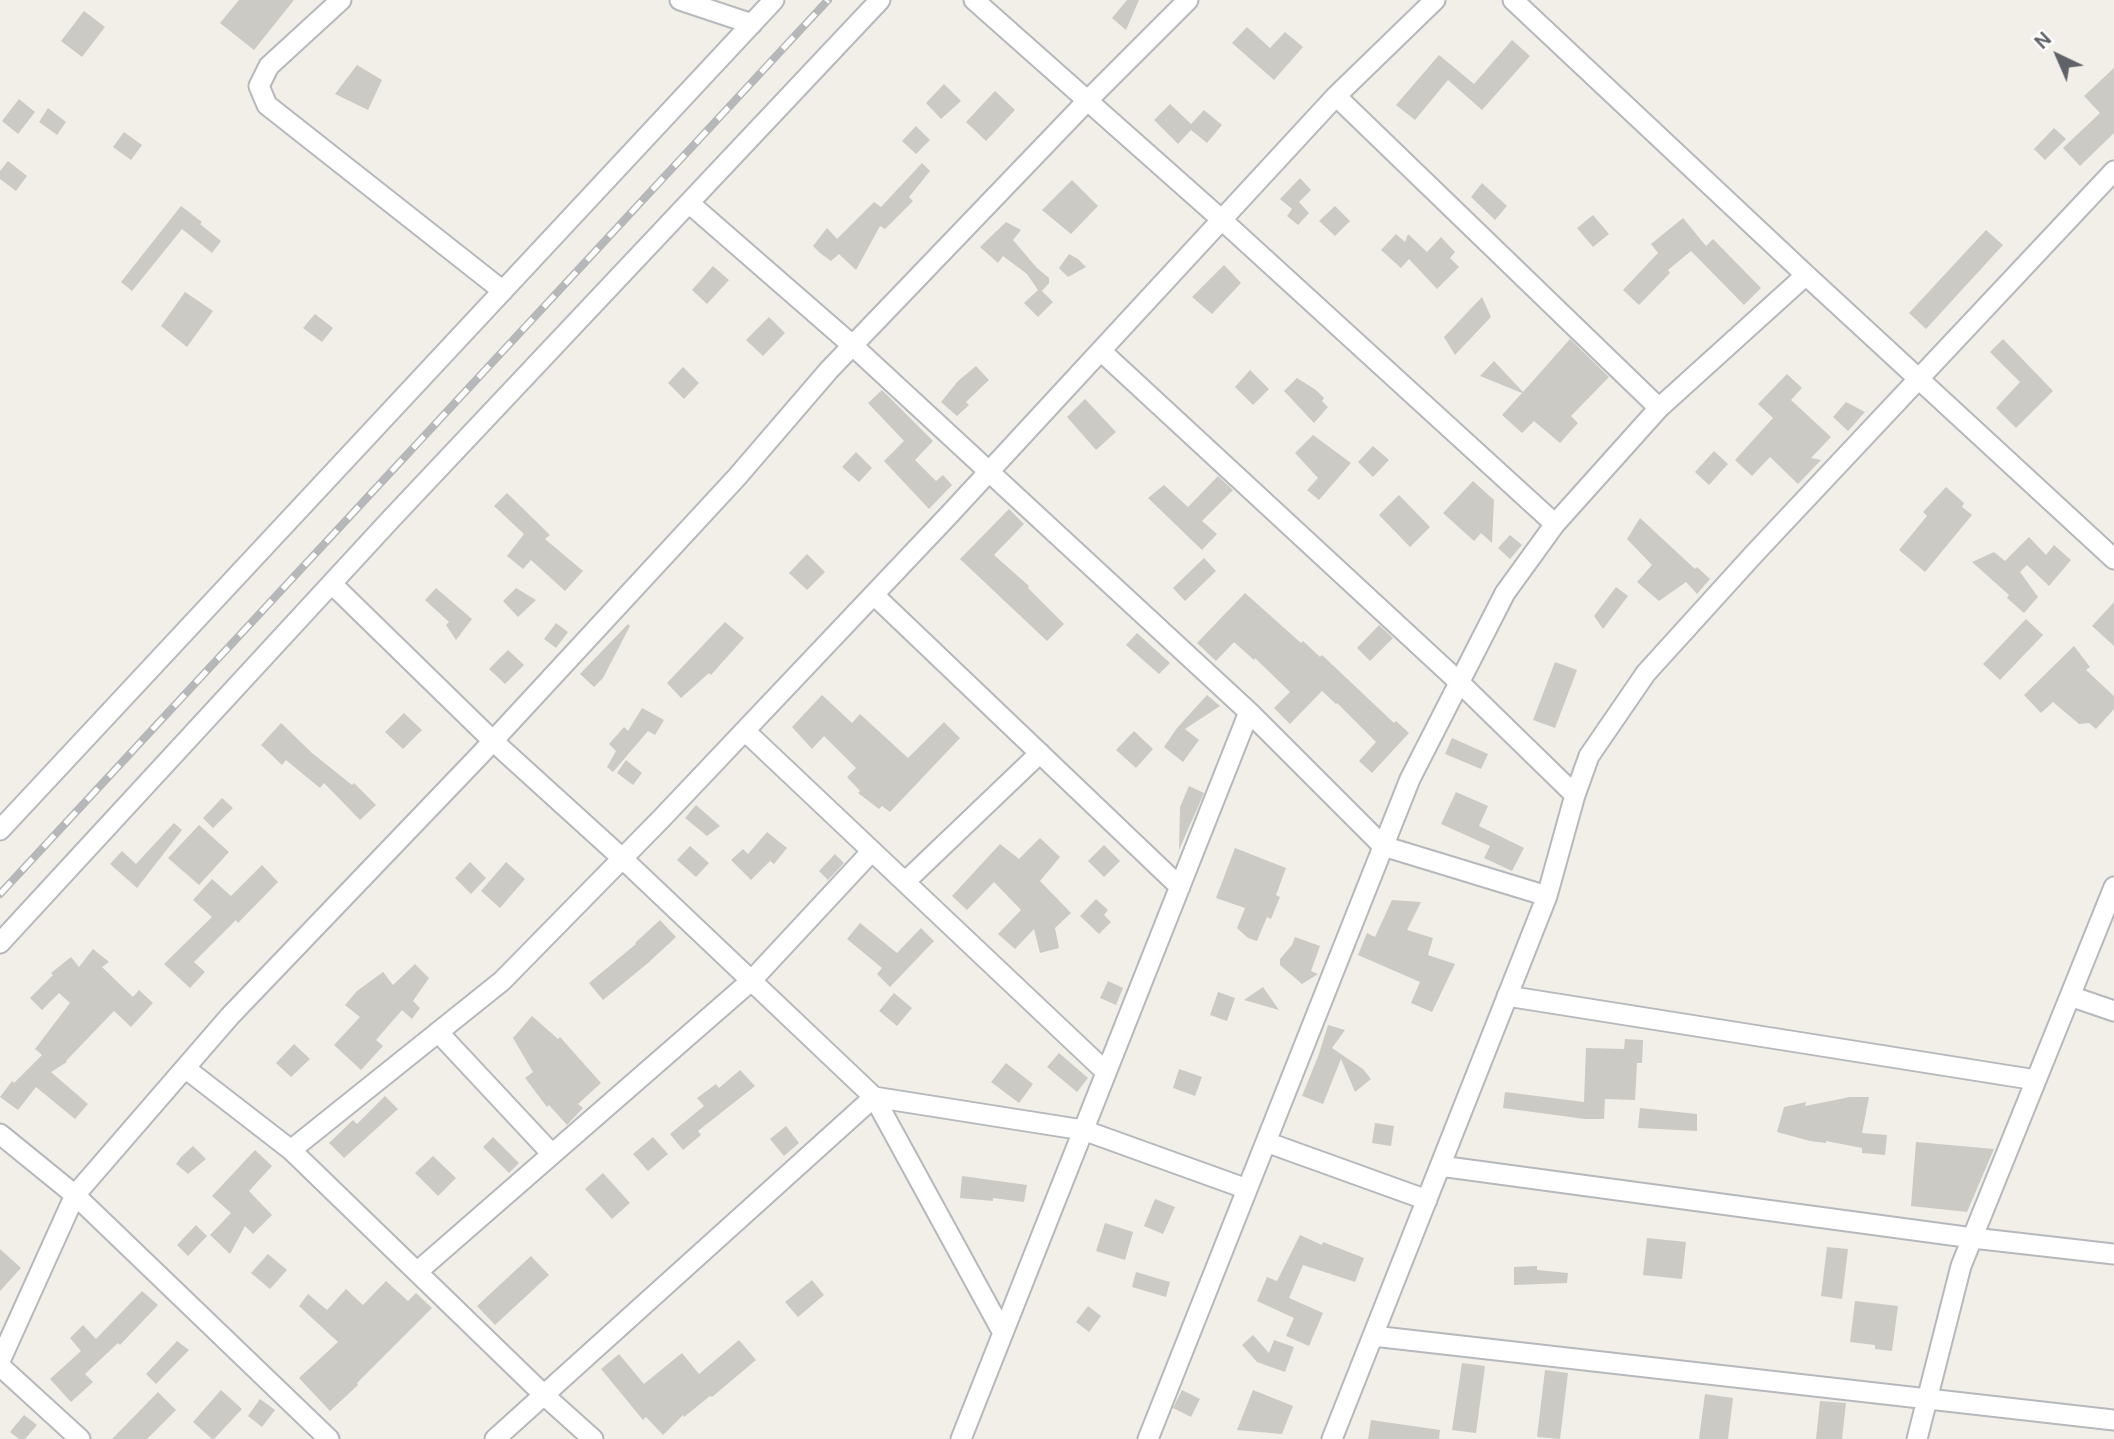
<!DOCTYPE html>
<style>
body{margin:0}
#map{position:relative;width:2114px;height:1439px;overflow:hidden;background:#f1efe8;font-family:"DM Sans",sans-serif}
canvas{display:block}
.north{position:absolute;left:2023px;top:21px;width:70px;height:70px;-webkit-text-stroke:5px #fff;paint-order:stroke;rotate:316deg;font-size:19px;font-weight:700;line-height:28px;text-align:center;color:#5f6368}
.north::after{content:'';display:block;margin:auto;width:24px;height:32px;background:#5f6368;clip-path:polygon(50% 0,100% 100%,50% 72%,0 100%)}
</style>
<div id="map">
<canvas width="2114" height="1439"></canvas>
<div class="north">N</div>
</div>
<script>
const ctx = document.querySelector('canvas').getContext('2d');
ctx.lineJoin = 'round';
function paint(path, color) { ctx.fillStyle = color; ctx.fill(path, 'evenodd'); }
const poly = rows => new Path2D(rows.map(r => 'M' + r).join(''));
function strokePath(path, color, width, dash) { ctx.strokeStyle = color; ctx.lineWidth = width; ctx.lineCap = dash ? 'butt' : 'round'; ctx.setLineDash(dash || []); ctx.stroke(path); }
const building = poly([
 [239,0,294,0,254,50,220,23],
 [1127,0,1139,0,1126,30,1112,18],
 [84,11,105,27,82,57,61,41],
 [1247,27,1270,48,1285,32,1303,47,1274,80,1232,43],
 [1512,40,1530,56,1482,110,1448,80,1415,120,1396,105,1439,55,1474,84],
 [357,65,382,80,368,110,335,94],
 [2114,68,2114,133,2080,166,2063,148,2100,113,2084,96],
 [944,84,961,101,941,119,926,103],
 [995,91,1015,110,986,141,966,122],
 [19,99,35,112,18,134,2,121],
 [1170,104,1191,124,1204,110,1222,125,1207,143,1191,130,1178,144,1154,120],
 [48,108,66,122,57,135,39,122],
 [916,126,930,140,916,154,902,141],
 [2054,128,2066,139,2045,160,2034,149],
 [124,132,142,145,131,160,113,147],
 [8,161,27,176,16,191,0,179,0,171],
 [922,163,930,171,909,197,913,201,885,229,880,226,856,270,839,254,831,261,820,253,813,246,827,228,837,239,874,202,881,207],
 [1300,178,1311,190,1299,202,1309,213,1298,225,1287,216,1292,209,1280,199],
 [1072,180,1098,206,1071,234,1042,210],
 [1482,183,1507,206,1495,220,1471,197],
 [181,206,202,222,200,224,221,241,212,253,182,229,132,291,121,282],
 [1335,206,1350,221,1335,236,1319,221],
 [1593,215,1609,234,1593,247,1577,228],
 [1683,218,1706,246,1713,239,1761,288,1744,305,1691,251,1668,270,1670,273,1639,305,1623,290,1658,253,1651,244],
 [1006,222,1021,230,1013,240,1037,268,1049,278,1049,283,1042,291,1053,302,1038,317,1024,303,1038,290,1027,274,1003,256,998,263,980,247],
 [1986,230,2003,245,1926,329,1909,313],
 [1396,234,1405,242,1408,234,1427,252,1441,237,1455,252,1450,258,1459,267,1437,289,1409,259,1401,268,1381,250],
 [1069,254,1078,259,1086,267,1068,277,1059,268],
 [1224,265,1241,283,1212,314,1192,297],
 [713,266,729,280,707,304,692,290],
 [185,292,213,311,187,347,161,326],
 [1482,297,1491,317,1455,355,1444,337],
 [315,314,333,328,322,342,303,328],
 [769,317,785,333,763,356,746,340],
 [1570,339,1609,377,1571,416,1578,423,1560,443,1534,421,1522,433,1502,415,1522,393,1480,376,1494,361,1523,392],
 [2003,339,2053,391,2016,428,1996,408,2020,382,1990,352],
 [976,366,989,380,966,402,969,405,957,416,941,402,958,381],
 [683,367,699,383,684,399,668,383],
 [1250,370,1269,389,1253,405,1235,387],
 [1787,374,1802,388,1791,400,1831,437,1811,458,1821,460,1798,484,1770,457,1752,476,1735,460,1773,418,1758,404],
 [1297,378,1316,390,1324,398,1322,401,1328,407,1314,423,1284,391],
 [882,390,933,441,915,460,936,481,943,475,952,485,929,509,884,461,904,441,868,403],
 [1085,399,1116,432,1096,450,1067,417],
 [1846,402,1865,412,1848,431,1833,417],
 [1313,435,1351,463,1319,500,1307,490,1318,478,1295,453],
 [1373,446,1389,460,1373,477,1358,462],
 [1714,451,1728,464,1709,485,1695,472],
 [856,452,872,468,859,482,842,467],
 [1218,476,1233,490,1202,521,1217,534,1202,550,1148,498,1164,485,1188,507],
 [1473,481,1494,500,1492,543,1481,533,1474,541,1443,513],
 [1946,487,1964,503,1962,507,1972,515,1925,572,1899,550,1927,516,1923,512],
 [507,493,550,535,545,539,583,571,565,591,531,560,523,569,507,556,524,534,494,506],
 [1399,495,1430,527,1410,547,1379,515],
 [1009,509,1024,524,994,555,1029,586,1028,588,1064,624,1047,641,960,559],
 [1640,518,1695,569,1697,567,1710,579,1697,594,1686,582,1659,601,1637,582,1652,565,1627,539],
 [1510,535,1522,545,1510,559,1498,548],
 [2029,537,2046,555,2054,545,2071,560,2049,586,2027,565,2020,572,2038,597,2024,613,2007,598,2009,595,1972,562,1994,552,2005,561],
 [807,554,825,572,807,590,789,573],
 [1204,558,1216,571,1185,601,1173,588],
 [1616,587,1628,596,1603,629,1594,616],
 [436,588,472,619,456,640,446,625,449,622,425,600],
 [516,588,536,600,518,617,503,601],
 [1245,593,1301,643,1303,641,1320,657,1322,655,1394,723,1396,721,1409,733,1372,773,1359,761,1376,742,1337,703,1336,704,1322,691,1290,724,1274,708,1290,692,1255,658,1254,660,1234,642,1216,661,1197,643],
 [2114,602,2114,646,2092,626],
 [2026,619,2043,635,2000,680,1983,664],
 [725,622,744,638,711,675,709,673,681,698,667,683],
 [556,623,568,632,556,648,544,639],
 [628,624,630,626,603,678,594,687,580,674],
 [1379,625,1393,638,1370,661,1357,648],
 [1137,633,1170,663,1159,674,1126,645],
 [2074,646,2090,667,2086,670,2114,696,2114,709,2096,729,2089,723,2079,724,2053,702,2041,713,2024,695],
 [508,650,524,665,505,684,489,669],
 [1555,662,1577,670,1555,728,1533,720],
 [822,695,852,723,860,714,908,758,944,722,960,738,890,812,882,806,879,809,858,793,860,791,847,777,856,768,824,736,812,749,792,727],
 [1207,695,1220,706,1185,729,1199,740,1183,762,1164,747,1177,728],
 [642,708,664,720,655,735,648,731,613,772,607,767,616,751,609,744,624,727,628,731],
 [404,713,422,730,403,749,385,732],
 [281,723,312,753,352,785,354,783,376,805,360,820,324,783,320,788,286,760,282,765,261,745],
 [1134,731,1153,749,1136,768,1116,750],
 [1452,738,1488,754,1481,769,1445,754],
 [626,760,642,773,633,785,617,773],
 [1189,786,1204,793,1179,850,1180,807],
 [1456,792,1488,806,1479,826,1524,848,1512,871,1484,858,1490,846,1441,824],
 [222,798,233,808,213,828,203,818],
 [696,805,720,826,707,836,685,818],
 [174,823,182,830,137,888,110,864,122,851,136,864],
 [199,825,229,852,199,885,168,858],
 [767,832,787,848,774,864,770,861,751,880,731,860,743,849,748,854],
 [1040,838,1060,857,1040,881,1071,913,1055,928,1059,948,1040,953,1034,929,1015,949,998,934,1021,910,994,882,967,910,952,896,1000,844,1019,859],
 [1104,845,1120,861,1104,877,1088,861],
 [690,846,709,863,696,877,677,860],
 [1235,848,1286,868,1276,895,1280,897,1271,919,1267,917,1257,941,1248,938,1237,928,1245,908,1216,898],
 [835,854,844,863,828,880,819,871],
 [470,862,486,878,471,894,455,878],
 [506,862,525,879,500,908,481,891],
 [262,865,278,882,238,923,236,920,194,962,205,972,190,988,164,964,212,917,193,900,212,879,231,896],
 [1096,899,1108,910,1104,915,1111,922,1099,934,1080,916],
 [1392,900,1421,902,1407,930,1433,938,1428,955,1455,964,1432,1012,1411,1003,1420,982,1358,955,1367,933,1375,937],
 [660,920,676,937,648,963,603,1000,589,983,636,944,635,943],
 [860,923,897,953,921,928,934,941,890,987,877,974,882,968,847,939],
 [1295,937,1320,946,1311,971,1318,974,1302,984,1280,965,1280,959,1292,945],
 [93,949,109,962,102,967,133,997,139,990,153,1003,131,1027,114,1011,66,1061,67,1062,51,1072,88,1104,75,1119,36,1087,18,1110,0,1097,12,1081,14,1083,42,1055,35,1049,70,1003,59,993,42,1010,30,998,53,975,51,973,71,957,79,967],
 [415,964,429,978,413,1001,420,1008,412,1019,402,1010,376,1040,383,1046,361,1070,334,1045,360,1017,345,1005,357,991,383,972,393,985],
 [1108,981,1123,988,1116,1005,1100,998],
 [1263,987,1279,1010,1244,1000],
 [1218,992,1235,998,1227,1021,1210,1015],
 [894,993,912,1008,897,1026,879,1011],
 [532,1016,558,1039,560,1037,601,1083,578,1104,583,1108,567,1125,549,1105,547,1107,525,1078,533,1072,513,1038],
 [1328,1025,1345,1030,1332,1048,1363,1069,1371,1079,1355,1092,1341,1059,1323,1104,1302,1096,1319,1054],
 [1625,1039,1643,1040,1642,1063,1637,1063,1635,1100,1605,1099,1604,1119,1585,1119,1503,1108,1505,1092,1584,1102,1586,1048,1624,1049],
 [294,1044,310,1059,291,1077,276,1063],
 [1059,1053,1088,1078,1077,1092,1047,1067],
 [1006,1063,1033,1084,1019,1103,991,1082],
 [1179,1069,1202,1077,1195,1096,1173,1088],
 [740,1070,755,1086,698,1131,701,1135,683,1150,670,1134,704,1106,697,1098,716,1084,719,1088],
 [385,1096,398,1109,344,1158,329,1143,353,1120,357,1124],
 [1850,1097,1869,1097,1862,1133,1887,1135,1885,1155,1862,1153,1862,1148,1826,1141,1826,1143,1810,1141,1777,1132,1784,1107,1806,1102,1805,1106],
 [1640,1108,1697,1114,1697,1131,1638,1128],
 [1375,1123,1394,1126,1391,1146,1372,1143],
 [786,1126,799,1143,784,1156,770,1139],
 [493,1137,519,1163,509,1173,483,1147],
 [653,1137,668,1154,648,1171,633,1154],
 [1916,1142,1994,1149,1967,1212,1911,1206],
 [193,1146,206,1159,188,1174,176,1164,181,1157],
 [255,1150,272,1166,249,1191,272,1215,253,1234,245,1226,230,1254,210,1235,231,1213,212,1196],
 [433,1156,456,1178,438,1196,415,1173],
 [603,1173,630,1203,612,1219,585,1189],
 [962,1176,1027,1185,1024,1202,993,1198,993,1201,960,1198],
 [1155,1199,1175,1207,1163,1234,1144,1226],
 [1105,1223,1133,1232,1125,1260,1096,1251],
 [196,1225,207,1236,188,1256,177,1245],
 [1300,1235,1322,1245,1323,1242,1364,1258,1355,1282,1303,1265,1289,1298,1323,1313,1309,1346,1286,1336,1294,1318,1257,1301,1267,1277,1277,1281],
 [1647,1238,1686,1242,1682,1279,1643,1275],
 [1827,1247,1848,1249,1842,1299,1821,1296],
 [0,1249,21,1268,0,1291],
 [268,1254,287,1270,270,1289,251,1273],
 [531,1256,549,1275,495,1325,477,1306],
 [1537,1266,1537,1270,1568,1273,1567,1283,1514,1285,1514,1267],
 [1136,1272,1170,1282,1166,1297,1132,1287],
 [812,1280,824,1295,798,1317,785,1302],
 [386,1281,408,1301,416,1293,432,1308,357,1383,358,1385,330,1411,299,1378,338,1342,299,1306,308,1294,327,1310,346,1289,363,1305],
 [142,1291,158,1305,120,1345,118,1343,85,1374,93,1382,71,1402,50,1379,81,1351,70,1338,83,1325,96,1339],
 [1855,1301,1898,1306,1892,1351,1875,1349,1875,1345,1850,1342],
 [1088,1306,1101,1316,1089,1332,1076,1322],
 [1253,1335,1269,1353,1274,1340,1294,1347,1285,1372,1257,1362,1242,1345],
 [739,1340,756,1360,712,1397,710,1396,684,1417,683,1415,663,1435,646,1417,643,1420,601,1369,619,1354,644,1384,682,1353,699,1374],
 [177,1341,189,1350,156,1384,146,1374],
 [1462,1363,1485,1366,1476,1433,1452,1430],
 [1545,1370,1568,1373,1560,1439,1537,1437],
 [221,1390,242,1409,214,1439,212,1439,193,1422],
 [1182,1390,1200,1399,1191,1417,1173,1408],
 [1253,1390,1293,1406,1282,1434,1237,1430],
 [158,1392,176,1410,147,1439,112,1439],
 [1705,1394,1733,1398,1728,1439,1699,1439],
 [260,1399,275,1410,262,1427,248,1416],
 [1820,1401,1846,1403,1842,1439,1816,1439],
 [24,1415,37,1425,25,1439,19,1439,10,1432],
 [1371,1420,1440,1430,1439,1439,1368,1439]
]);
const street = poly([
 [341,0,269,66,259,86,267,105,503,291],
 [680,0,752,24],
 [974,0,1222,220,1555,524],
 [1513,0,1806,275,2114,559],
 [1336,96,1659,408],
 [689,203,852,345,1249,712,1383,846,1547,896],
 [1101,351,1459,682,1575,795],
 [332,584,493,741,623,859,874,1097,1003,1333],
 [874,595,1180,887],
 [745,731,1106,1072],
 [0,830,774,0],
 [905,882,1040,753],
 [0,943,391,519,880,0],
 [1507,996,2036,1080],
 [2070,996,2114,1011],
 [438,1032,552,1154],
 [185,1068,291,1150,502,981,662,818,948,516,1336,96,1435,0],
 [0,1134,75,1195,329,1439],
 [1266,1142,1427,1200],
 [291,1150,544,1395,593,1439],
 [1440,1166,1973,1238,2114,1254],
 [417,1272,752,980,872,851],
 [1373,1336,2114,1420],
 [0,1361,75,1195,230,1016,479,756,737,477,829,370,1088,100,1188,0],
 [0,1366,80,1439],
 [495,1439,874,1097,1083,1130,1247,1189],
 [961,1439,1249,712],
 [1148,1439,1410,779,1505,593,1555,524,1659,408,1806,275],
 [1332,1439,1547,896,1575,795,1589,756,1646,673,1754,554,2114,171],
 [1917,1439,1961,1266,2114,887]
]);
const rail = poly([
 [0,894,828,0]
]);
paint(building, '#cccac5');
strokePath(street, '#b5b8bc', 23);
strokePath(street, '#fff', 19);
strokePath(rail, '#b6b7b8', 8);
strokePath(rail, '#fff', 5, [16]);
</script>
